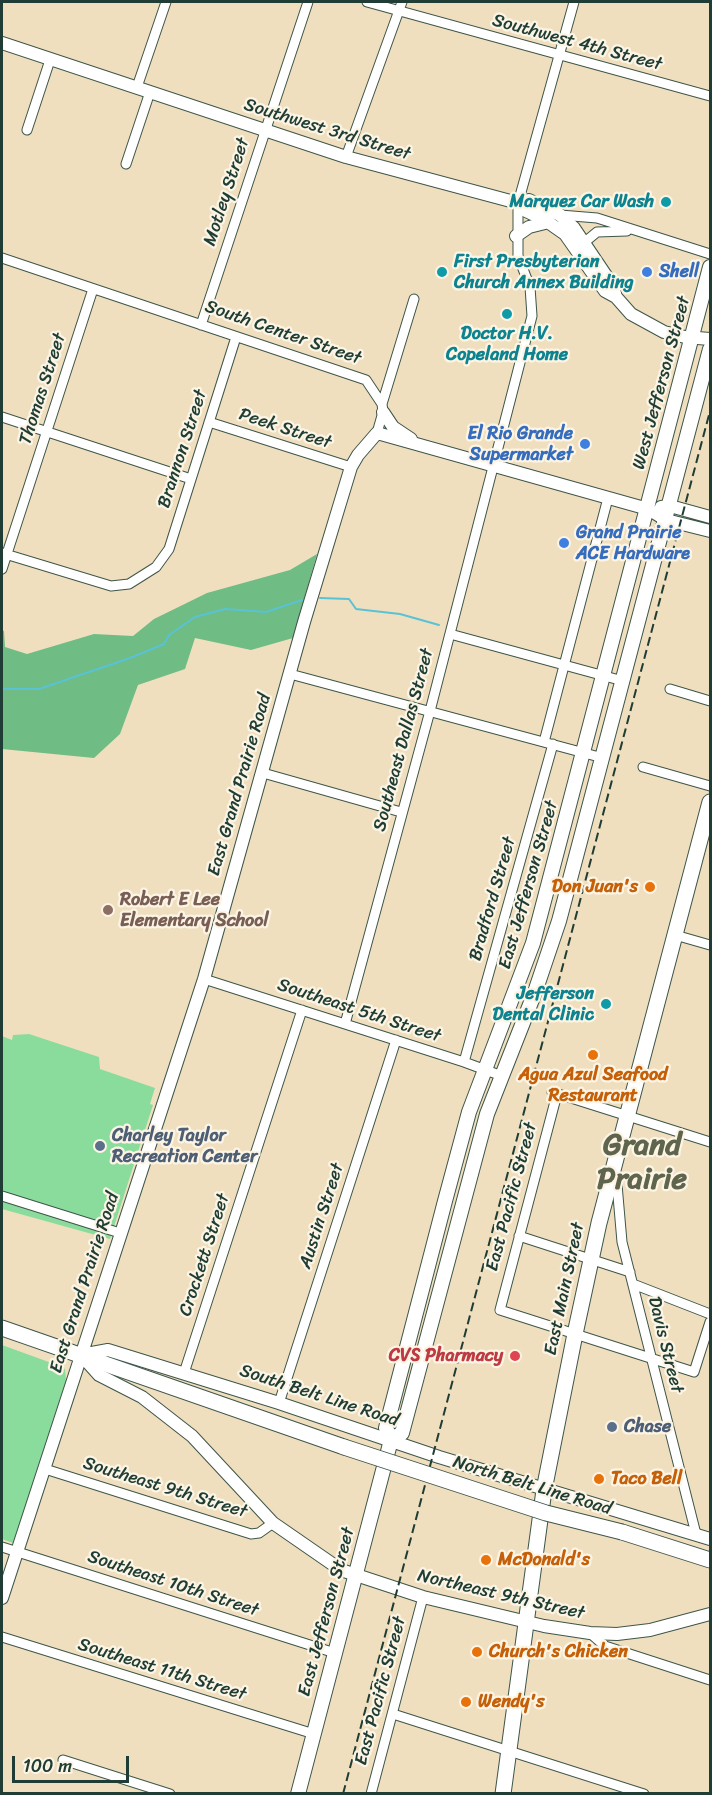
<!DOCTYPE html>
<style>
body{margin:0}
#map{position:relative;width:712px;height:1795px;overflow:hidden;background:#f0dfbe;font-family:Sriracha,sans-serif}
canvas{display:block}
.frame{position:absolute;inset:0;border:3px solid #1f3d34;pointer-events:none}
.scale{position:absolute;left:12px;top:1756px;width:117px;height:27px;box-sizing:border-box;border:3px solid #1f3d34;border-top:0;padding-left:8px;font-size:18px;line-height:21px;white-space:nowrap;color:#1f3d34;-webkit-text-stroke:4px #fcf5e5;paint-order:stroke}
</style>
<div id="map">
<canvas width="712" height="1795"></canvas>
<div class="frame"></div>
<div class="scale">100 m</div>
</div>
<script>
const ctx = document.querySelector('canvas').getContext('2d');
ctx.lineJoin = 'round';
function paint(path, color) { ctx.fillStyle = color; ctx.fill(path, 'evenodd'); }
const poly = rows => new Path2D(rows.map(r => 'M' + r).join(''));
function strokePath(path, color, width, dash) { ctx.strokeStyle = color; ctx.lineWidth = width; ctx.lineCap = dash ? 'butt' : 'round'; ctx.setLineDash(dash || []); ctx.stroke(path); }
function write(font, color, halo, rows, align = 'center') {
  ctx.font = font + ' Sriracha,sans-serif'; ctx.lineWidth = 4.5; ctx.setLineDash([]); ctx.textBaseline = 'middle'; ctx.strokeStyle = halo; ctx.fillStyle = color; for (const [text, x, y, turn = 0] of rows) {
    ctx.save(); ctx.translate(x, y); ctx.rotate((+turn || 0) * Math.PI / 180); ctx.textAlign = isNaN(turn) ? turn : align; if (halo) ctx.strokeText(text, 0, 0); ctx.fillText(text, 0, 0); ctx.restore();
  }
}
const green = poly([
 [29,1034,99,1057,100,1069,155,1088,150,1104,153,1105,110,1239,2,1209,2,1036,12,1040,13,1035],
 [2,1345,57,1365,65,1369,66,1380,13,1543,2,1539]
]);
const forest = poly([
 [317,554,293,638,251,650,195,638,185,669,138,685,120,734,94,758,2,749,2,630,4,631,5,647,27,654,94,634,133,636,154,619,207,593,290,570]
]);
const stream = poly([
 [320,598,349,599,356,609,400,614,439,625],
 [2,689,39,689,130,658,164,644,169,635,195,617,225,609,266,612,302,600]
]);
const minor = poly([
 [367,2,710,96],
 [137,87,166,2],
 [27,130,50,60],
 [346,157,402,2],
 [126,164,150,92],
 [560,215,597,218,710,254],
 [580,246,597,232,627,231],
 [2,258,366,380,382,404,383,412,377,433],
 [201,325,308,2],
 [382,404,414,299],
 [2,417,191,479],
 [209,422,351,467],
 [2,553,111,586,129,584,156,567,169,549,236,337],
 [2,569,93,289],
 [450,634,623,681],
 [290,674,603,758],
 [670,689,710,701],
 [544,742,608,498],
 [643,767,710,786],
 [263,773,401,812],
 [675,935,710,945],
 [204,979,464,1062,502,1076],
 [345,1024,430,711,532,316,530,287,518,256,518,203,574,2],
 [464,1062,553,744],
 [552,1092,710,1142],
 [557,1094,500,1310,694,1372,710,1322],
 [616,1173,622,1242,696,1534],
 [2,1196,120,1233],
 [519,1236,630,1272],
 [633,1284,710,1314],
 [184,1373,302,1010],
 [279,1403,396,1040],
 [45,1469,251,1534,259,1533,273,1523],
 [2,1547,335,1653],
 [590,1633,605,1646,710,1680],
 [2,1637,314,1734],
 [393,1714,644,1794],
 [63,1760,170,1794],
 [371,1794,423,1597]
]);
const tertiary = poly([
 [2,43,346,157,518,203,529,200,560,215,574,228,613,286,616,297],
 [518,203,526,211,545,220,565,234,605,291,616,297,631,314,664,332,685,337,710,339],
 [516,236,529,227,549,222],
 [383,412,393,427,411,439],
 [661,507,670,506,710,517],
 [81,1355,108,1350,279,1403,439,1457,710,1539],
 [82,1356,99,1375,142,1397,192,1436,273,1523,341,1570,423,1597,544,1626,590,1633,617,1634,650,1630,710,1614],
 [2,1598,204,979,304,622,351,467,358,455,377,433,648,509,666,520,710,531]
]);
const secondary = poly([
 [391,1440,402,1433,487,1114,535,992,559,921,710,349],
 [298,1794,391,1440,386,1428,445,1201,469,1112,533,943,710,267]
]);
const primary = poly([
 [2,1328,344,1447],
 [622,1532,710,1560],
 [503,1794,544,1490,575,1334,599,1223,710,802]
]);
const rail = poly([
 [343,1794,710,411]
]);
const primaryBridge = poly([
 [344,1447,546,1513,622,1532]
]);
const markers = [
 [666,202,6,"#0f9aa8"],
 [442,272,6,"#0f9aa8"],
 [647,272,6,"#3f7fe0"],
 [507,314,6,"#0f9aa8"],
 [585,444,6,"#3f7fe0"],
 [564,543,6,"#3f7fe0"],
 [650,887,6,"#e8710a"],
 [108,910,6,"#8d6e63"],
 [606,1004,6,"#0f9aa8"],
 [593,1055,6,"#e8710a"],
 [100,1146,6,"#5c6f8a"],
 [515,1356,6,"#e0444e"],
 [612,1427,6,"#5c6f8a"],
 [599,1479,6,"#e8710a"],
 [486,1560,6,"#e8710a"],
 [477,1652,6,"#e8710a"],
 [466,1702,6,"#e8710a"]
];
const streetNames = [
 ["Southwest 4th Street",577,43,15],
 ["Southwest 3rd Street",327,130,17],
 ["Motley Street",227,192,-72],
 ["South Center Street",283,333,19],
 ["West Jefferson Street",662,383,-75],
 ["Thomas Street",43,389,-72],
 ["Peek Street",285,429,18],
 ["Brannon Street",183,449,-72],
 ["Southeast Dallas Street",404,740,-75],
 ["East Grand Prairie Road",240,785,-74],
 ["East Jefferson Street",529,885,-74],
 ["Bradford Street",493,899,-74],
 ["Southeast 5th Street",359,1011,18],
 ["East Pacific Street",512,1197,-75],
 ["Austin Street",322,1216,-72],
 ["Crockett Street",205,1255,-72],
 ["East Grand Prairie Road",85,1283,-72],
 ["East Main Street",565,1289,-78],
 ["Davis Street",665,1345,76],
 ["South Belt Line Road",319,1396,18],
 ["North Belt Line Road",532,1486,17],
 ["Southeast 9th Street",165,1488,17],
 ["Southeast 10th Street",173,1584,18],
 ["Northeast 9th Street",501,1595,13],
 ["East Jefferson Street",327,1612,-75],
 ["Southeast 11th Street",162,1670,17],
 ["East Pacific Street",381,1691,-75]
];
const cultureNames = [
 ["Marquez Car Wash",654,202],
 ["First Presbyterian",454,262,"left"],
 ["Church Annex Building",454,283,"left"],
 ["Doctor H.V.",507,334,"center"],
 ["Copeland Home",507,355,"center"],
 ["Jefferson",594,994],
 ["Dental Clinic",594,1015]
];
const shopNames = [
 ["Shell",659,272],
 ["El Rio Grande",573,434,"right"],
 ["Supermarket",573,455,"right"],
 ["Grand Prairie",576,533],
 ["ACE Hardware",576,554]
];
const foodNames = [
 ["Don Juan's",638,887,"right"],
 ["Agua Azul Seafood",593,1075,"center"],
 ["Restaurant",593,1096,"center"],
 ["Taco Bell",611,1479],
 ["McDonald's",498,1560],
 ["Church's Chicken",489,1652],
 ["Wendy's",478,1702]
];
const educationNames = [
 ["Robert E Lee",120,900],
 ["Elementary School",120,921]
];
const serviceNames = [
 ["Charley Taylor",112,1136],
 ["Recreation Center",112,1157],
 ["Chase",624,1427]
];
const healthNames = [
 ["CVS Pharmacy",503,1356]
];
const townNames = [
 ["Grand",642,1146],
 ["Prairie",642,1180]
];
paint(green, '#8adc9d');
paint(forest, '#6fbc84');
strokePath(stream, '#59c2d5', 2);
strokePath(minor, '#3e5549', 11);
strokePath(tertiary, '#3e5549', 14);
strokePath(secondary, '#3e5549', 16);
strokePath(primary, '#3e5549', 17);
strokePath(minor, '#fff', 9);
strokePath(tertiary, '#fff', 12);
strokePath(secondary, '#fff', 14);
strokePath(primary, '#fff', 15);
strokePath(rail, '#1f3d34', 2, [9, 4.5]);
strokePath(primaryBridge, '#3e5549', 17, []);
strokePath(primaryBridge, '#fff', 15);
for (const [x, y, r, color] of markers) { const dot = new Path2D(); dot.arc(x, y, r, 0, 2 * Math.PI); ctx.fillStyle = color; ctx.fill(dot); strokePath(dot, '#fcf5e5', 2); }
write('18px', '#1f3d34', '#fcf5e5', streetNames);
write('bold 18px', '#0d838f', '#fcf5e5', cultureNames, 'right');
write('bold 18px', '#366cbe', '#fcf5e5', shopNames, 'left');
write('bold 18px', '#c56008', '#fcf5e5', foodNames, 'left');
write('bold 18px', '#785e54', '#fcf5e5', educationNames, 'left');
write('bold 18px', '#4e5e75', '#fcf5e5', serviceNames, 'left');
write('bold 18px', '#be3a42', '#fcf5e5', healthNames, 'right');
write('bold 30px', '#5f644c', '#fcf5e5', townNames);
</script>
